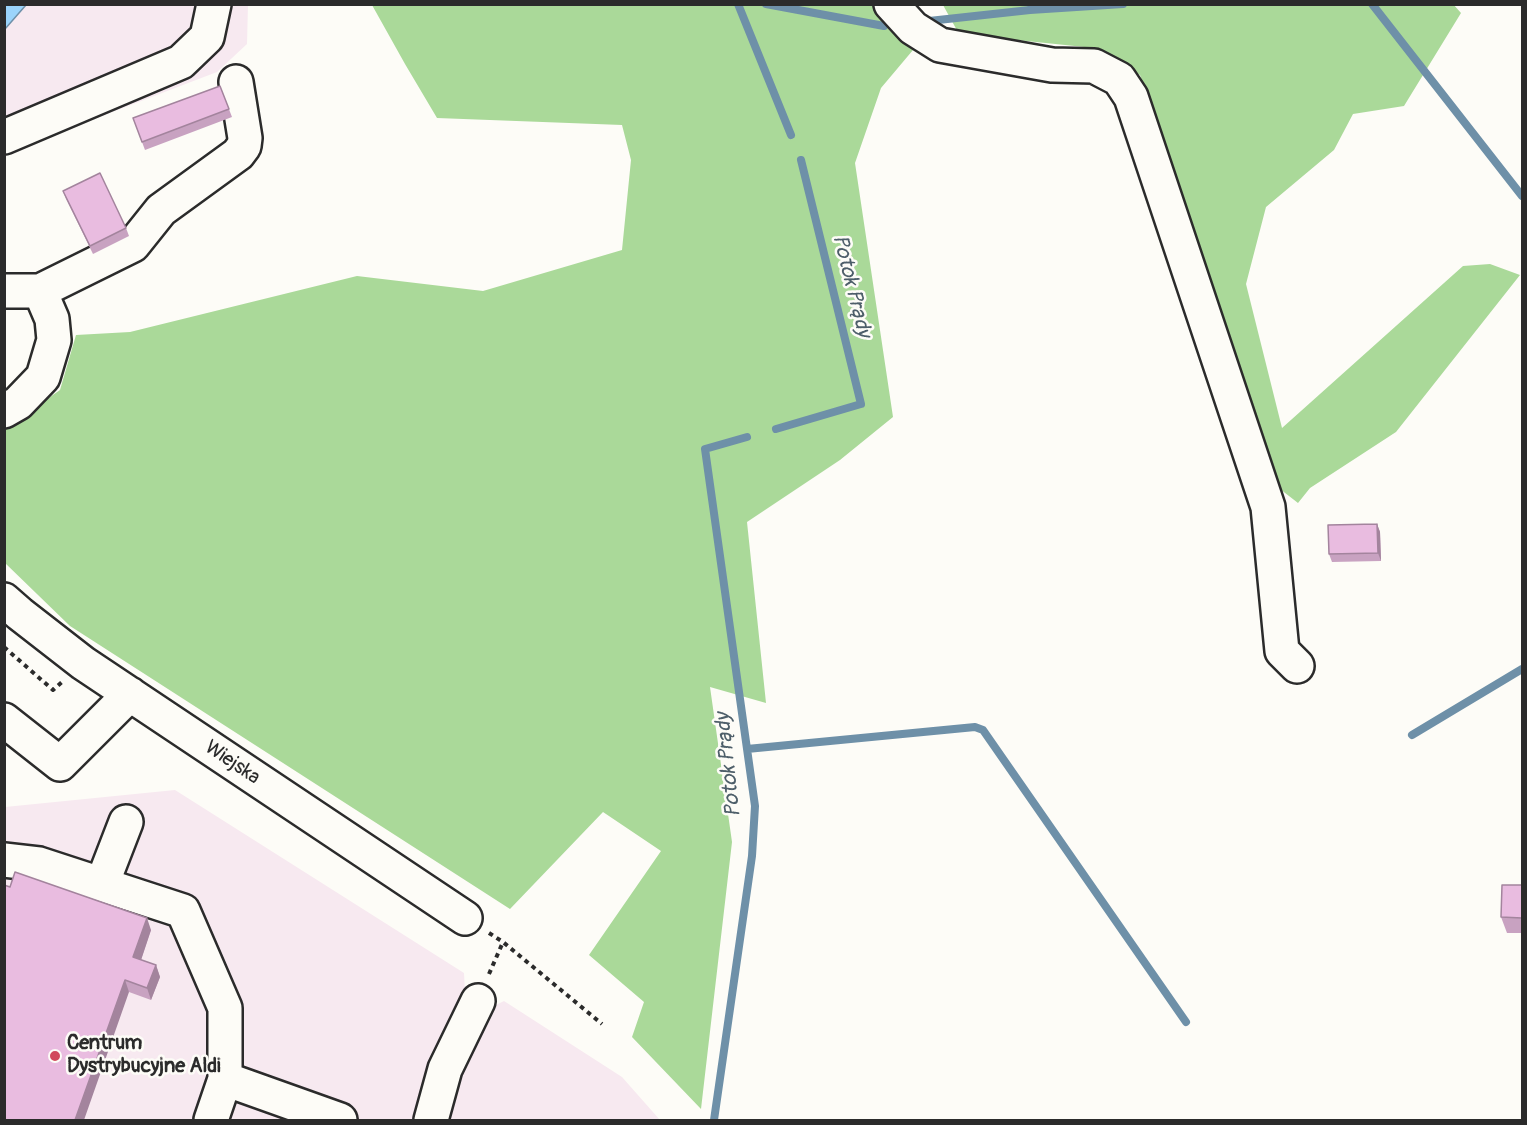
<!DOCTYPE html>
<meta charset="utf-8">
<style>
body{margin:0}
#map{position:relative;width:1527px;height:1125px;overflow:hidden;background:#fdfcf7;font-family:Pangolin,sans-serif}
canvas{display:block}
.frame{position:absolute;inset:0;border:6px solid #2b2b2b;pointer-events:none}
</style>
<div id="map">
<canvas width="1527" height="1125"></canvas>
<div class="frame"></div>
</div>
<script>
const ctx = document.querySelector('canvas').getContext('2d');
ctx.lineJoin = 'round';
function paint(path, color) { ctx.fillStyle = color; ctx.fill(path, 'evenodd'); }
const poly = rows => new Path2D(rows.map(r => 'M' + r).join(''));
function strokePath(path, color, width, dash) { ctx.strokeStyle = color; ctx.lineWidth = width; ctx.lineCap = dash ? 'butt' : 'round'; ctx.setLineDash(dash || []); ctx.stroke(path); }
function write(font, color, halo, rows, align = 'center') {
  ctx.font = font + ' Pangolin,sans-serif'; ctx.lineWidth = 5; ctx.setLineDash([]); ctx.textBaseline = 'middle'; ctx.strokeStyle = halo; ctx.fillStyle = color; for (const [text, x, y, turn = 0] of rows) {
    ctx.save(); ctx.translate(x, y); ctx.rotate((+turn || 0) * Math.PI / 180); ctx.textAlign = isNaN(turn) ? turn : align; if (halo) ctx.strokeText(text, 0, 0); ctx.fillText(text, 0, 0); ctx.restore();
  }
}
const built = poly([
 [5,5,248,5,247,44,217,72,5,153],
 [175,790,464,973,465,993,490,1008,504,1001,622,1077,660,1120,5,1120,5,807]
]);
const green = poly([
 [1453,4,1461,13,1404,106,1353,114,1334,150,1266,207,1246,284,1282,428,1463,266,1490,264,1520,275,1396,432,1310,488,1298,503,1280,489,1140,75,1094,48,959,34,943,5],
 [372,5,879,5,913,50,881,88,855,163,893,417,840,460,747,522,766,703,710,687,732,842,701,1109,632,1037,644,1002,589,955,661,851,603,812,510,909,70,626,5,563,4,429,60,390,76,335,130,332,357,276,483,291,622,250,631,160,622,125,437,118,405,64]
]);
const water = poly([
 [5,4,26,5,5,29,4,5,5,4]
]);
const stream = poly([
 [738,4,791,135],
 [766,4,884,26],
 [1372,4,1522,196],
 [1030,10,1123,4],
 [929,21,1030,10,1033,4],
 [776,429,861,404,801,160],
 [1412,735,1522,669],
 [747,749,975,727,983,730,1186,1022],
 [714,1120,752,856,755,806,705,449,747,437]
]);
const path = poly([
 [4,647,53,690,62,682],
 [489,933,503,942,602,1024],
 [489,974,503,942]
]);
const minor = poly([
 [891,4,913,28,940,45,1052,65,1094,66,1119,79,1131,97,1268,507,1282,651,1297,666],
 [4,137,181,62,207,37,214,4],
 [4,291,40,291],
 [4,411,18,403,43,377,54,340,52,319,40,291,133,245,161,210,238,154,244,146,245,138,236,82],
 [4,600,20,614,83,663,465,918],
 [4,720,60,764,130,694],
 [4,860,39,864,183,911,225,1008,225,1079,340,1120],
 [102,884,126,822],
 [211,1120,225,1079],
 [431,1120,445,1069,478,1001]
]);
const wall = poly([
 [220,86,232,117,145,150,133,118],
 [63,191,126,228,129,236,93,254,66,199],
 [1377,524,1380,532,1381,561,1332,562,1329,554],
 [1522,885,1522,933,1507,933,1501,917],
 [10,887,151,930,141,960,156,965,160,977,151,1000,129,992]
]);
const shadedWall = poly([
 [1377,524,1380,532,1381,561,1378,553],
 [147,918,151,930,138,969,133,957],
 [156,965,160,977,151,1000,147,988],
 [125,980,129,992,84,1120,75,1120]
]);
const building = poly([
 [220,86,229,109,142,142,133,118,220,86],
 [100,173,126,228,90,246,63,191,100,173],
 [1377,524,1378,553,1329,554,1328,525,1377,524],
 [15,872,147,918,133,957,156,965,147,988,125,980,75,1120,4,1120,4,885,10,887,15,872],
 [1502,885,1522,885,1522,918,1501,917,1502,885]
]);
const markers = [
 [55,1056,6,"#d1495b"]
];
const streetNames = [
 ["Wiejska",232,763,34]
];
const poiNames = [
 ["Centrum",67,1044],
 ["Dystrybucyjne Aldi",67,1067]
];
const waterNames = [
 ["Potok Prądy",851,286,76],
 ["Potok Prądy",729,765,-96]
];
paint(built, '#f7e9f0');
paint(green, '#aad999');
paint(water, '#9bd4fb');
strokePath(water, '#6e90a8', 1.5);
strokePath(stream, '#6e90a8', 8);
strokePath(minor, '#2b2b2b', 38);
strokePath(path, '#2b2b2b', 4, [4.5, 4.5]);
strokePath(minor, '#fdfcf7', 33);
paint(wall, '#c8a2c1');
paint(shadedWall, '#a3849d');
paint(building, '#e9bce0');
strokePath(building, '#a3849d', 1.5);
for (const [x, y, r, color] of markers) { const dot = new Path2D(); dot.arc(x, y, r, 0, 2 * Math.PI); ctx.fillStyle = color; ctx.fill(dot); strokePath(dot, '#fdfcf7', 2); }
write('20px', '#2b2b2b', '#fdfcf7', streetNames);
write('bold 20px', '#2b2b2b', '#fdfcf7', poiNames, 'left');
write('italic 21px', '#4d5e69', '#fdfcf7', waterNames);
</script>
